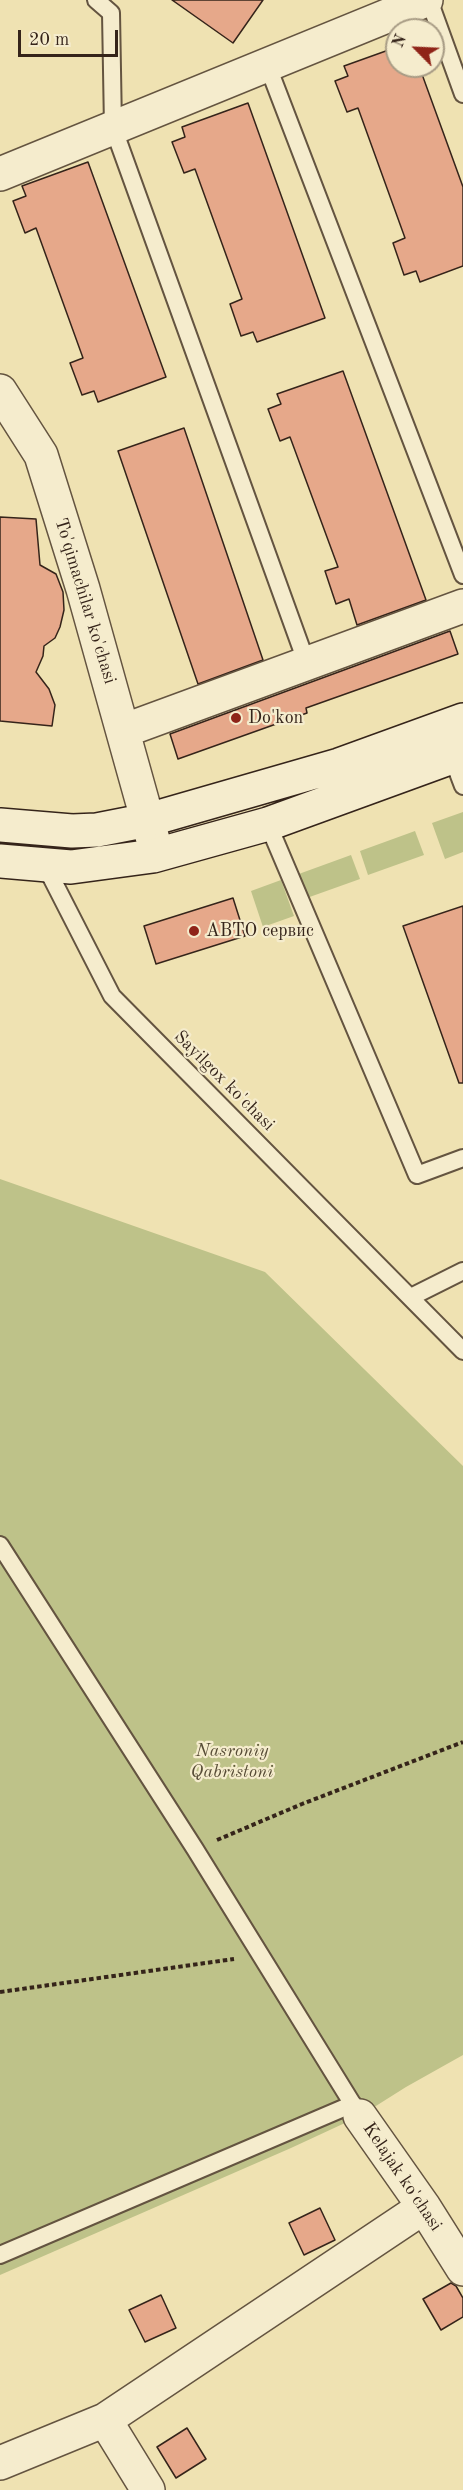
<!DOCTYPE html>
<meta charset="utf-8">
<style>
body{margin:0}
#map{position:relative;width:463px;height:2490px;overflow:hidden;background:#efe2b2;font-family:"Old Standard TT",serif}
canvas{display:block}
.north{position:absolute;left:385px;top:18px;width:60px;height:60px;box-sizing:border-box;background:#f5eccd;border:2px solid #a89c85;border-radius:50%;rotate:294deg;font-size:16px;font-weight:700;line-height:24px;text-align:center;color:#35241a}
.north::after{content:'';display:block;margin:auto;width:21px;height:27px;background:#8f2418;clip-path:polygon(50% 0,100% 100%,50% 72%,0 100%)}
.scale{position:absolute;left:18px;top:30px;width:100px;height:27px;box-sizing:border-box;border:3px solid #35241a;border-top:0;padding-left:8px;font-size:18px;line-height:21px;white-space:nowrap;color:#35241a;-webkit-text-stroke:4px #f5eccd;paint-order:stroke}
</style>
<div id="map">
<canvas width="463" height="2490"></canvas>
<div class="north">N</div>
<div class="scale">20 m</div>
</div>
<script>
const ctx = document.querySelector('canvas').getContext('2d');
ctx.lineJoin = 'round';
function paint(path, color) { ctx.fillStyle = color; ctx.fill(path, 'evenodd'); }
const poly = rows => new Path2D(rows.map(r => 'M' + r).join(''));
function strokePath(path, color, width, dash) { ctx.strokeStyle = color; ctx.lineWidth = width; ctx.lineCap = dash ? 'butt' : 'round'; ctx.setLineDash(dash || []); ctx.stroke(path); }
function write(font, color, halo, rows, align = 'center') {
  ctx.font = font + ' "Old Standard TT",serif'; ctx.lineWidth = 4.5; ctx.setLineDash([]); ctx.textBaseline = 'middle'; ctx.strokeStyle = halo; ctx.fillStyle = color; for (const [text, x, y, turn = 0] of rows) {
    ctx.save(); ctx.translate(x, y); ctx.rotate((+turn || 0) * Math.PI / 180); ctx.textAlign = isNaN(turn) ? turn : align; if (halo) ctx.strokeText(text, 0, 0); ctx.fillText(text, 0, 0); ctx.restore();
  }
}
const green = poly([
 [463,812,463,852,445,859,432,823],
 [415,831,424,855,368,875,360,851],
 [351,855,360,879,304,899,296,875],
 [281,880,294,916,263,927,251,891],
 [0,1179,265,1272,463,1466,463,2055,406,2087,360,2116,291,2148,0,2275]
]);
const building = poly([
 [172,0,263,0,233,43,172,0],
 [397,47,397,66,419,66,463,187,463,266,420,282,416,271,404,275,393,243,405,238,358,108,347,112,335,81,348,76,344,66,397,47],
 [248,103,325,318,257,342,253,332,241,336,230,304,242,299,195,169,184,173,172,142,185,137,182,127,248,103],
 [88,162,166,377,98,402,94,391,82,395,70,363,83,358,36,228,25,233,13,201,26,196,22,186,88,162],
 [343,371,426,600,357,625,349,599,336,604,325,571,338,567,290,437,280,441,268,409,281,404,277,394,343,371],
 [184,428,263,660,198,684,118,451,184,428],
 [0,517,36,519,40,565,56,574,63,592,64,610,60,627,55,638,44,646,43,656,36,672,49,689,55,705,52,726,0,721,0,517],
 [450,631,458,654,306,708,307,713,178,759,170,734,450,631],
 [233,898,245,936,156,964,144,926,233,898],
 [463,906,463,1083,459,1083,403,926,463,906],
 [320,2208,335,2240,304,2255,289,2223,320,2208],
 [451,2283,456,2286,463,2298,463,2317,441,2330,423,2299,451,2283],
 [161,2295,176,2328,145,2342,129,2310,161,2295],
 [187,2428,206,2459,176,2478,157,2447,187,2428]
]);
const path = poly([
 [217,1840,302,1804,463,1742],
 [0,1992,234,1959]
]);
const service = poly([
 [96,0,111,13,113,127,307,664],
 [429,0,463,94],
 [267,64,463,575],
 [452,757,463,786],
 [268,824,417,1175,463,1158],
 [46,867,112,996,463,1351],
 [411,1297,463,1271],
 [0,1545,195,1849,360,2116],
 [0,2255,353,2104]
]);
const minor = poly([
 [0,174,426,0],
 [0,391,41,455,83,589,157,854],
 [123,731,463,606],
 [360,2116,424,2207,463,2269],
 [105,2420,148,2490],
 [0,2463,105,2420,424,2207]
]);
const secondary = poly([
 [0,825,72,831,97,830,148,820,339,765,463,720],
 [0,861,71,867,153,856,268,824,463,753]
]);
const markers = [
 [236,718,6,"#8f2418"],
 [194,931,6,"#8f2418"]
];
const streetNames = [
 ["To'qimachilar ko'chasi",85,601,73],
 ["Sayilgox ko'chasi",224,1081,45],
 ["Kelajak ko'chasi",402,2177,56]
];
const poiNames = [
 ["Do'kon",248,718],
 ["АВТО сервис",206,931]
];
const parkNames = [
 ["Nasroniy",232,1751],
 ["Qabristoni",232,1772]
];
paint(green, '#bec289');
paint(building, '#e6a88a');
strokePath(building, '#35241a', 1.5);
strokePath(service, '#645440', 20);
strokePath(minor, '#645440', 36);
strokePath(secondary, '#35241a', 36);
strokePath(path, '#35241a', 4, [4.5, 3]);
strokePath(service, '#f5eccd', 16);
strokePath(minor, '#f5eccd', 33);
strokePath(secondary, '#f5eccd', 33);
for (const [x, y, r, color] of markers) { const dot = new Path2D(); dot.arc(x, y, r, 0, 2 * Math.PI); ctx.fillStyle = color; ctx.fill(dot); strokePath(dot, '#f5eccd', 2); }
write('18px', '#35241a', '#f5eccd', streetNames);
write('18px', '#35241a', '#f5eccd', poiNames, 'left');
write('italic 18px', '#574c36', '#f5eccd', parkNames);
</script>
